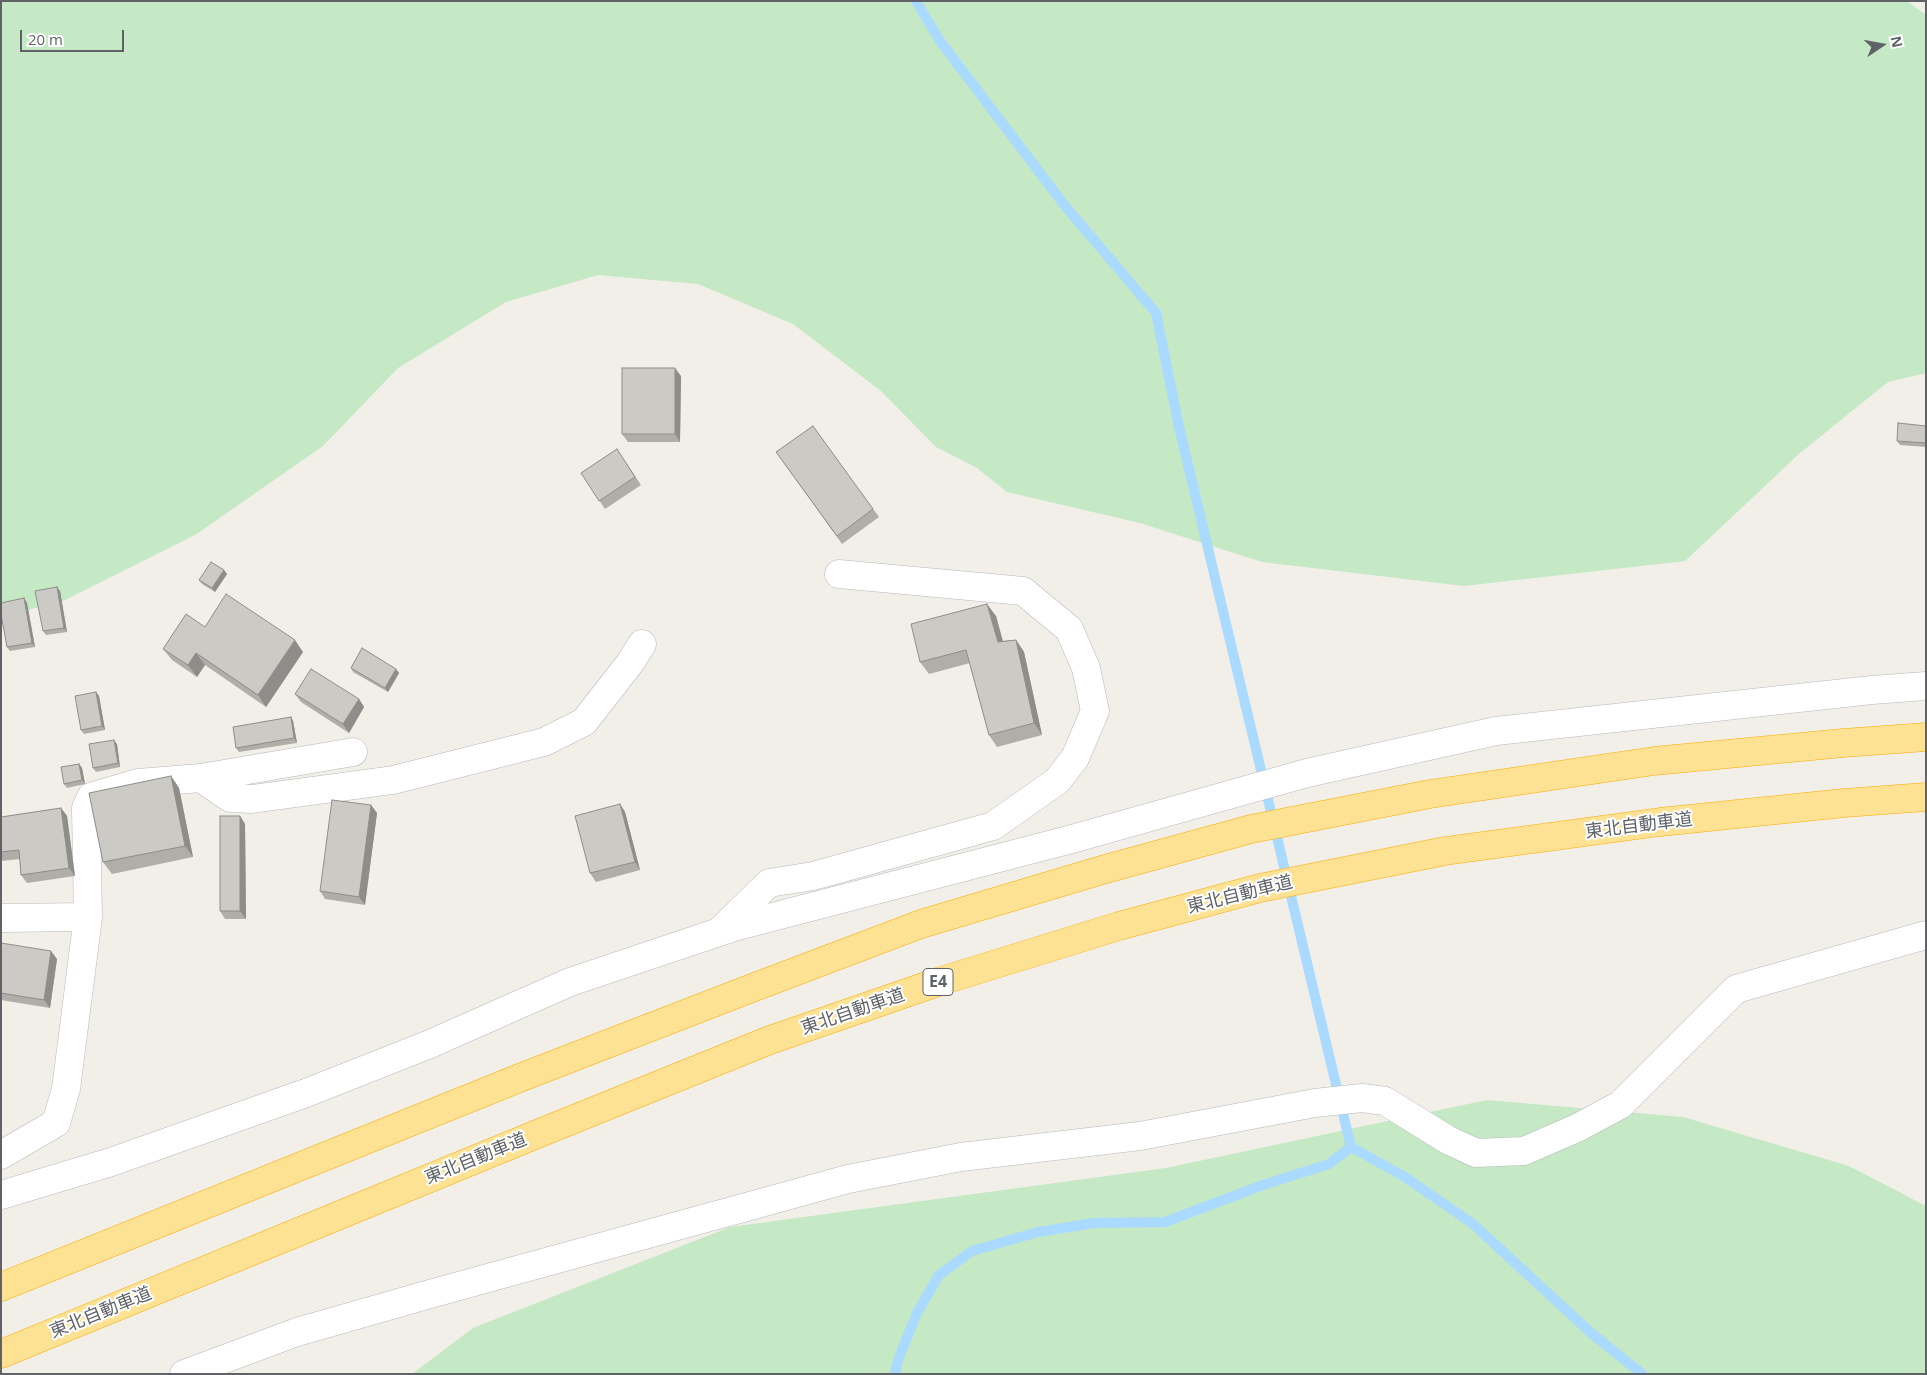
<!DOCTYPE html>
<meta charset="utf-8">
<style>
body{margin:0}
#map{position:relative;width:1927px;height:1375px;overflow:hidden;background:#f1efe8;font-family:"Open Sans",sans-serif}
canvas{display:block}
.frame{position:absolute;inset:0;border:2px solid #5f6368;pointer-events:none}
.north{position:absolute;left:1857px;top:20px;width:50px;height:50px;-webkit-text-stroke:4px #fff;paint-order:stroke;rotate:78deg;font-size:14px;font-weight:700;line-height:20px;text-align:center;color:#5f6368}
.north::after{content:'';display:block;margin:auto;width:18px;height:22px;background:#5f6368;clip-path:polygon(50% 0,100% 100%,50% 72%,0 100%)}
.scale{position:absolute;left:20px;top:30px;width:104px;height:22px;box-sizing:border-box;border:2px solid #5f6368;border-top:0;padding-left:6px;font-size:15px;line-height:18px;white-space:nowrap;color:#5f6368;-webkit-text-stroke:4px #fff;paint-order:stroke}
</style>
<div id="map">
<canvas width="1927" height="1375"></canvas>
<div class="frame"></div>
<div class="north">N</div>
<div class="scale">20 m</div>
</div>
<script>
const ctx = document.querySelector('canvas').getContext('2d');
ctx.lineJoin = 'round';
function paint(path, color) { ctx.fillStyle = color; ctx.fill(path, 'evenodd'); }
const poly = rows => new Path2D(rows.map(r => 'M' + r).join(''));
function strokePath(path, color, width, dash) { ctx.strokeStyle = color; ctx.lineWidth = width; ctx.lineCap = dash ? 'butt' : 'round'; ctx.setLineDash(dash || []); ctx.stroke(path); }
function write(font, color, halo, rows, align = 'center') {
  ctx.font = font + ' "Open Sans","Noto Sans JP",sans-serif'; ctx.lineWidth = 4; ctx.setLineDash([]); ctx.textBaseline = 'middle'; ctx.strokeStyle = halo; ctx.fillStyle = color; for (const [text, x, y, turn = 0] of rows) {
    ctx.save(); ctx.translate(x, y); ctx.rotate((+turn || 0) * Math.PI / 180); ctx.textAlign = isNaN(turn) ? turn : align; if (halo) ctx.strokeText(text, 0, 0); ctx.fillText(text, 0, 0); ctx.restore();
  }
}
const green = poly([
 [1,1,1907,1,1926,15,1926,373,1888,382,1800,453,1685,561,1464,586,1262,562,1140,523,1007,492,977,468,936,447,881,391,793,324,698,284,598,275,506,302,398,368,323,446,195,535,63,601,1,617],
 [1487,1100,1683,1117,1849,1166,1926,1206,1926,1374,412,1374,473,1328,730,1227,1166,1168]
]);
const stream = poly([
 [916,1,940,41,1065,206,1156,313,1179,427,1351,1147,1405,1177,1473,1224,1590,1332,1642,1374],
 [895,1374,898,1360,917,1313,939,1275,972,1251,1038,1232,1094,1223,1165,1222,1263,1185,1329,1164,1351,1147]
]);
const minor = poly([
 [201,778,230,798,252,799,393,780,544,742,584,722,630,663,642,644],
 [1,918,88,917],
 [721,930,769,883,813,876,993,826,1057,781,1075,758,1095,711,1086,668,1069,629,1023,591,839,574],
 [1,1155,56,1123,66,1089,88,917,86,808,91,797,138,783,201,778,353,752],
 [1,1195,111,1162,306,1093,430,1044,570,982,734,927,1072,839,1307,773,1496,731,1872,690,1926,686],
 [184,1374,297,1332,430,1294,848,1179,961,1157,1140,1136,1315,1103,1362,1098,1385,1101,1448,1140,1476,1153,1524,1151,1577,1128,1620,1105,1736,989,1926,935]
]);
const highway = poly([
 [1,1287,522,1077,752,988,921,924,1102,870,1251,829,1430,794,1654,761,1843,743,1926,737],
 [1,1354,547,1130,770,1040,941,981,1119,926,1260,888,1445,851,1660,822,1844,803,1926,797]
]);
const wall = poly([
 [681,376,680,442,628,442,622,434],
 [813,426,879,517,842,544,776,452],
 [1926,426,1926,447,1900,445,1897,441],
 [617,449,641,485,605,509,581,473],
 [224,570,227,574,215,592,202,584,199,580],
 [60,591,67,632,46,635,43,631],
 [24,598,27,603,35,647,10,651,7,647],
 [996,616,1003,641,1016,640,1024,652,1042,735,997,747,989,735,970,663,929,674,920,662],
 [205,627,303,652,266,707,205,665,197,677,172,660,163,649],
 [351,668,396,669,399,673,388,692,353,672],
 [96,692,99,696,105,730,84,734,81,730],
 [295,694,359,699,364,707,349,733,301,702],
 [291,717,293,721,297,743,239,752,236,748],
 [117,744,120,767,96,772,93,768],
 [79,764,82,768,85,784,67,788,64,784],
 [171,776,179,788,193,857,112,874,103,862],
 [620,804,625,812,640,870,596,882,590,873],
 [371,805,377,813,365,905,325,899,320,891],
 [61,808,67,816,75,876,27,883,21,875,20,859,1,861,1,817],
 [240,816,245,824,246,919,225,919,220,911],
 [1,943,57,959,50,1008,1,1000]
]);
const shadedWall = poly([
 [675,368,681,376,680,442,675,434],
 [224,570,227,574,215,592,212,588],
 [57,587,60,591,67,632,64,628],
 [24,598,27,603,35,647,32,643],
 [987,604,996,616,1006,654,998,642],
 [295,640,303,652,266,707,258,695],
 [1016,640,1024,652,1042,735,1034,723],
 [196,653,205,665,197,677,188,665],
 [396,669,399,673,388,692,385,688],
 [96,692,99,696,105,730,102,726],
 [359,699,364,707,349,733,343,724],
 [291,717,293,721,297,743,294,738],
 [114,740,117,744,120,767,118,763],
 [79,764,82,768,85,784,82,780],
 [171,776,179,788,193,857,185,846],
 [620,804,625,812,640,870,635,862],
 [371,805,377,813,365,905,359,897],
 [61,808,67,816,75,876,69,868],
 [240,816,245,824,246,919,240,911],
 [51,951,57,959,50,1008,44,1000]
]);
const building = poly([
 [622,368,675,368,675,434,622,434,622,368],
 [1898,423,1926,426,1926,443,1897,441,1898,423],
 [813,426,873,509,837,536,776,452,813,426],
 [617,449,635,477,599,501,581,473,617,449],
 [211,562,224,570,212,588,199,580,211,562],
 [57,587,64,628,43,631,35,591,57,587],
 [226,594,295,640,258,695,196,653,188,665,163,649,186,614,205,627,226,594],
 [24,598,32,643,7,647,1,614,1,603,24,598],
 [987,604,998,642,1016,640,1034,723,989,735,966,650,920,662,911,624,987,604],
 [362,648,396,669,385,688,351,668,362,648],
 [311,669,359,699,343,724,295,694,311,669],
 [96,692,102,726,81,730,75,696,96,692],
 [291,717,294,738,236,748,233,727,291,717],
 [114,740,118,763,93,768,89,744,114,740],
 [79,764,82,780,64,784,61,767,79,764],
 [171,776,185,846,103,862,89,793,171,776],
 [332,800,371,805,359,897,320,891,332,800],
 [620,804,635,862,590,873,575,816,620,804],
 [61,808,69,868,21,875,19,850,1,852,1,817,61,808],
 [220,816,240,816,240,911,220,911,220,816],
 [1,943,51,951,44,1000,1,993,1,943]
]);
const shields = [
 [938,982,30]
];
const shieldNames = [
 ["E4",938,982]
];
const streetNames = [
 ["東北自動車道",1639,826,-7],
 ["東北自動車道",1240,895,-14],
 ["東北自動車道",853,1012,-19],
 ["東北自動車道",476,1159,-22],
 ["東北自動車道",101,1313,-22]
];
paint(green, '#c5e8c5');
strokePath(stream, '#aadaff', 10);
strokePath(minor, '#b5b8bc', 29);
strokePath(highway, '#f9ab00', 29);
strokePath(minor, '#fff', 28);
strokePath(highway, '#fde293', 28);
paint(wall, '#afaea9');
paint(shadedWall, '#8f8d8a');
paint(building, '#cccac5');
strokePath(building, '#8f8d8a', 1);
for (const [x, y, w] of shields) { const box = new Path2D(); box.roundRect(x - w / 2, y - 13.5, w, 27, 4); ctx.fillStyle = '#fff'; ctx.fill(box); strokePath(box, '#5f6368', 1); }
write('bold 16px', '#5f6368', null, shieldNames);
write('18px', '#5f6368', '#fff', streetNames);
</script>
